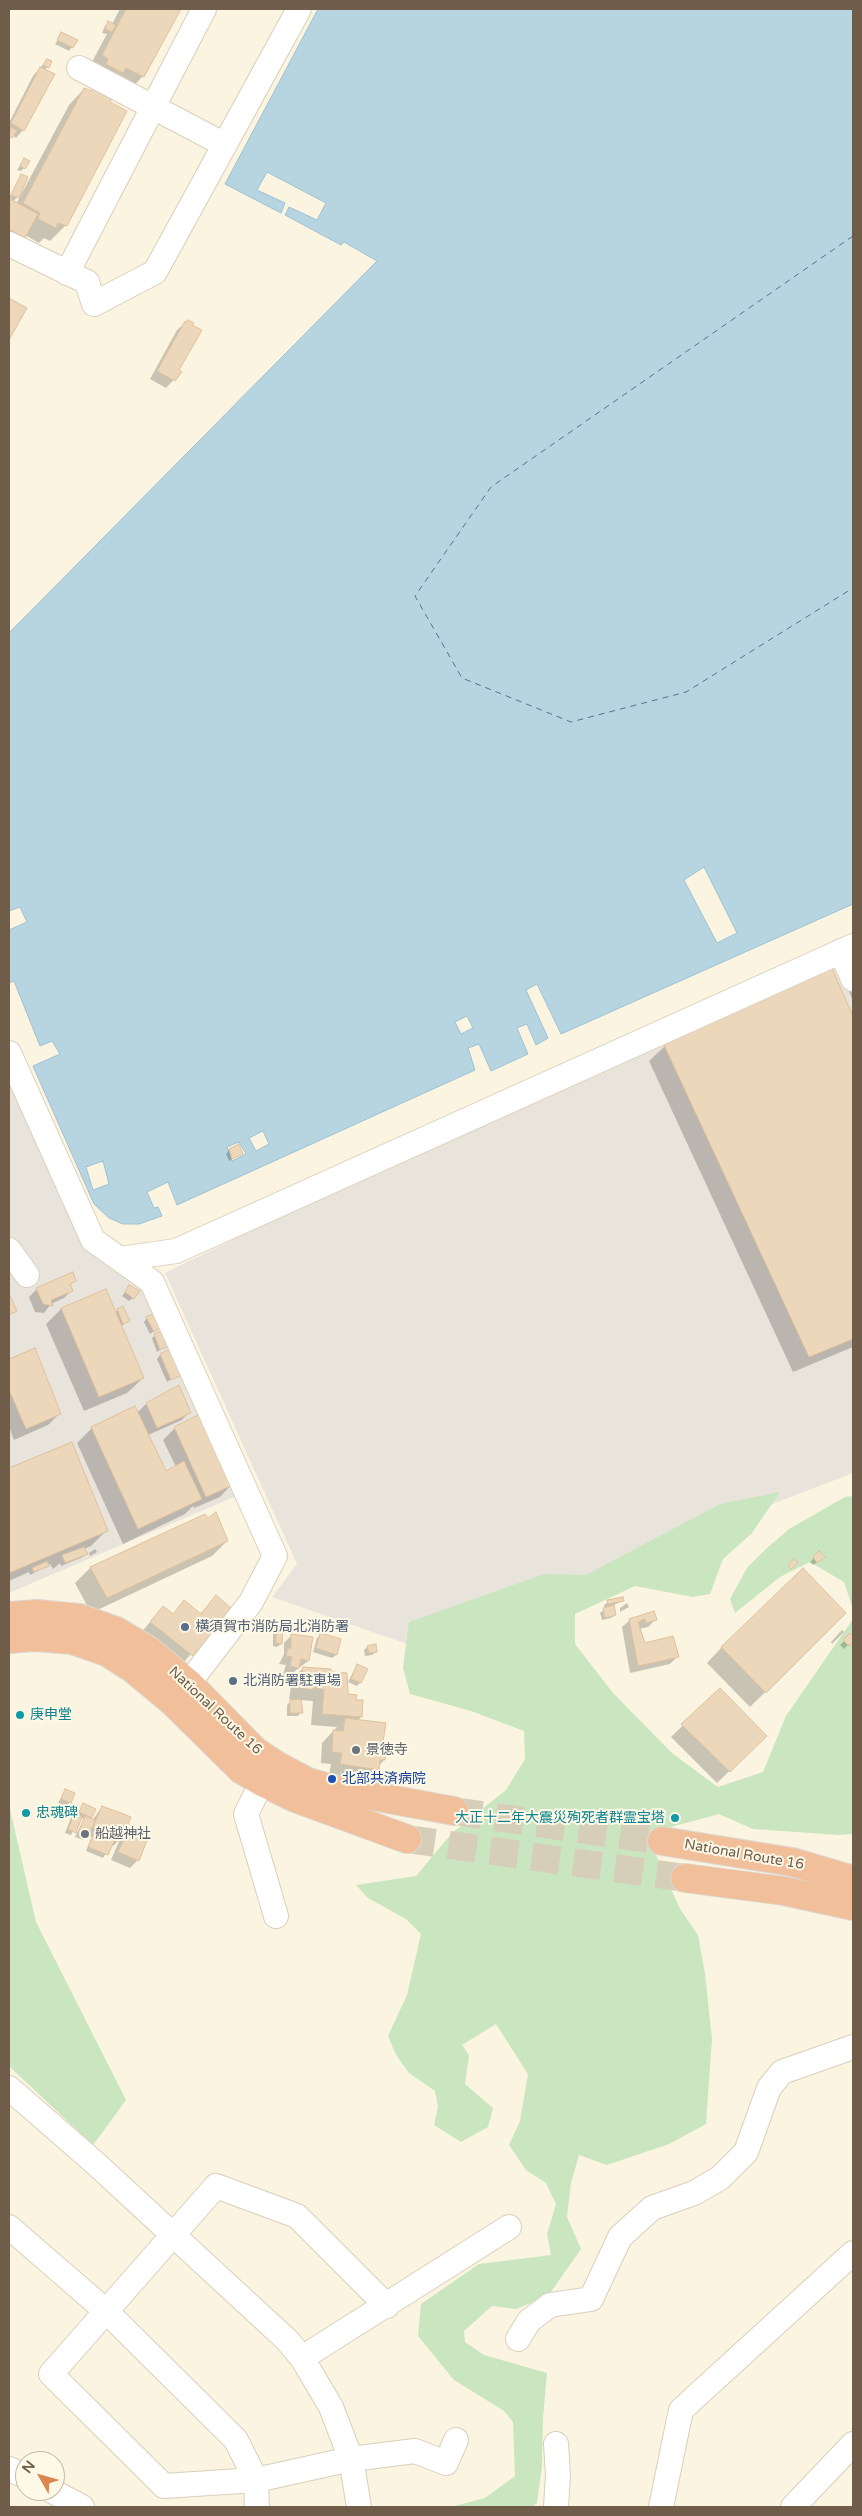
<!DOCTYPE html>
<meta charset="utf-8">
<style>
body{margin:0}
#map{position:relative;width:862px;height:2516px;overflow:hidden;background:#faf4e0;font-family:"Varela Round",sans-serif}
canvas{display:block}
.frame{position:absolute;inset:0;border:10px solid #6f5d4a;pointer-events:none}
.north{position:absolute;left:15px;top:2451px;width:50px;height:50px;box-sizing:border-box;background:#fef8e6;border:1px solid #c5baa8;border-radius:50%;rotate:308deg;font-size:14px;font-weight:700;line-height:20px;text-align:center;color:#6f5d4a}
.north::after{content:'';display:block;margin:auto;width:18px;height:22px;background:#dc864d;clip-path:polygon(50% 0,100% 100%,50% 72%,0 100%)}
</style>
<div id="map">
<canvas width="862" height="2516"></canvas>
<div class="frame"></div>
<div class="north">N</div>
</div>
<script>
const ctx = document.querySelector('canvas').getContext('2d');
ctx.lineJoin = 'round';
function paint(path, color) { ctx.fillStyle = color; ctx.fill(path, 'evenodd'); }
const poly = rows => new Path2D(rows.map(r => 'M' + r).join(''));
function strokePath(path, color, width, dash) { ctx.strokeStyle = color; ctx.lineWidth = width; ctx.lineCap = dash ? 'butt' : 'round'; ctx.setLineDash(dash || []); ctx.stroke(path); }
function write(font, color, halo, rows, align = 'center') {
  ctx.font = font + ' "Varela Round","Noto Sans JP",sans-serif'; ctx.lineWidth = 4; ctx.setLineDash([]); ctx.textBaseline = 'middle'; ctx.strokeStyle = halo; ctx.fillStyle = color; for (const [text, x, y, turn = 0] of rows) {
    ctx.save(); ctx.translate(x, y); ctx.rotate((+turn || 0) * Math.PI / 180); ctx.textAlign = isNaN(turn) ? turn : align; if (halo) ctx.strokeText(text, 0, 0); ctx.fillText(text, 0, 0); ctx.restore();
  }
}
const industrial = poly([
 [853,935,853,1473,407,1644,272,1597,297,1564,165,1273],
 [9,1073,88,1251,151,1291,241,1494,9,1593]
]);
const green = poly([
 [780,1492,752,1533,723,1559,710,1594,693,1597,635,1586,575,1614,575,1644,613,1693,673,1754,718,1787,763,1772,786,1716,853,1619,853,1834,839,1835,753,1829,719,1814,660,1830,652,1846,680,1909,698,1935,705,1974,712,2039,706,2124,669,2144,607,2165,579,2155,571,2183,567,2217,581,2249,548,2296,516,2309,492,2306,464,2331,465,2342,484,2355,547,2373,543,2418,542,2466,537,2503,532,2507,451,2507,485,2498,515,2476,513,2422,504,2411,454,2380,418,2336,421,2304,479,2264,551,2255,547,2234,556,2204,546,2183,526,2170,509,2145,520,2121,528,2074,496,2024,462,2045,469,2055,465,2084,493,2108,488,2127,461,2142,434,2125,438,2107,435,2091,409,2073,396,2055,388,2036,407,1995,421,1934,406,1919,368,1898,356,1885,416,1876,452,1833,506,1790,525,1759,524,1731,471,1711,410,1694,403,1668,409,1622,544,1574,586,1575,720,1504],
 [853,1496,853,1609,844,1582,810,1562,780,1577,735,1613,730,1599,747,1568,767,1548,789,1529,845,1497],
 [9,1805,36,1922,126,2100,93,2145,9,2066]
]);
const water = poly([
 [318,9,853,9,853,904,561,1034,537,984,526,990,548,1038,536,1045,527,1024,517,1028,528,1054,491,1071,479,1044,468,1048,475,1070,177,1205,168,1182,147,1192,154,1208,158,1207,162,1216,139,1224,123,1224,109,1218,94,1204,33,1066,60,1054,52,1041,40,1046,14,981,9,983,9,930,27,922,20,907,9,911,9,633,377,261,344,242,341,245,285,215,289,207,317,220,326,203,267,172,257,190,285,203,281,213,225,184,318,9],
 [704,867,737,933,717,943,684,880,704,867],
 [467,1016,473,1028,461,1034,455,1022,467,1016],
 [263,1131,269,1144,256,1151,249,1138,263,1131],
 [239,1142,246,1154,232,1161,227,1147,239,1142],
 [103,1161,109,1184,93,1190,86,1167,103,1161]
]);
const shadow = poly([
 [120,9,180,9,143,76,128,92,87,71,107,34,102,33,105,26,109,22,112,24],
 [62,34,72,47,69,51,55,44],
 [47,60,48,67,44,70,23,130,16,138,12,135,9,139,9,123,33,76],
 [84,89,66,225,50,241,44,238,39,243,25,235,17,245,9,241,9,202,12,199,9,198,21,175,18,197,12,202,16,204,69,105],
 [24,159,24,168,21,171,17,170],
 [185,323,178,371,180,373,166,388,150,379,177,330],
 [853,958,853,1001,840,971],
 [830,966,853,1019,853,1347,793,1372,649,1061,665,1046],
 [229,1150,242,1153,229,1161,226,1154],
 [72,1274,75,1280,69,1286,72,1290,64,1298,51,1304,44,1313,35,1312,29,1297,36,1290],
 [129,1287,133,1298,129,1301,122,1296],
 [105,1291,114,1313,118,1310,128,1321,120,1327,143,1378,127,1393,84,1411,46,1324,61,1309],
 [147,1318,157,1329,150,1334,144,1322],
 [155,1335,167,1345,157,1352,152,1338],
 [34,1350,59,1414,48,1425,14,1440,9,1427,9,1360],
 [160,1355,182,1373,167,1382,157,1359],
 [179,1387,189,1412,182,1420,148,1435,165,1473,176,1467,163,1440,175,1428,231,1485,220,1497,194,1508,193,1506,185,1514,123,1544,77,1443,92,1428,137,1413,146,1404],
 [71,1443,106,1531,91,1546,84,1549,86,1553,83,1557,61,1566,60,1563,53,1569,50,1564,30,1575,29,1572,9,1581,9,1469],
 [227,1541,212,1556,91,1613,75,1583,90,1568],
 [95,1549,97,1552,90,1556,89,1553],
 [819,1553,820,1560,813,1565,810,1562],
 [216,1597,229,1608,180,1667,139,1635,163,1607,172,1615,184,1602,200,1614],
 [622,1601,612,1606,615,1615,611,1618,602,1620,600,1613,605,1609,604,1605,608,1602],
 [627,1603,629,1607,620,1612,620,1608],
 [653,1612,655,1620,648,1627,639,1629,644,1645,678,1656,670,1664,630,1673,622,1627,630,1620],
 [845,1613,750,1707,707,1663,722,1647],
 [277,1626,282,1626,281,1644,277,1647,273,1646,273,1630],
 [842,1630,844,1632,832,1644,831,1642],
 [292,1635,308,1661,290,1675,283,1674,286,1665,279,1664,284,1654,284,1643],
 [321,1635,340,1640,336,1655,332,1658,313,1652,317,1638],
 [850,1635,853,1640,844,1649,840,1645],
 [367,1647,376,1652,372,1655,365,1656,364,1650],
 [357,1665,360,1683,357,1686,348,1682],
 [303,1668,355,1701,361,1717,357,1721,380,1749,384,1760,366,1781,329,1776,331,1764,321,1763,322,1743,337,1727,311,1725,313,1701,300,1700,301,1712,298,1716,287,1716,287,1705,292,1700,289,1699,292,1680],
 [720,1689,754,1747,717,1783,671,1737],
 [65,1791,70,1802,66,1806,58,1803],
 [83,1804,91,1817,89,1819,92,1821,102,1807,121,1838,128,1831,138,1860,130,1868,111,1860,120,1839,113,1846,111,1845,103,1858,86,1851,92,1837,88,1835,84,1840,75,1837,84,1819,80,1817,71,1835,65,1833,71,1818,77,1816]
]);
const ferry = poly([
 [853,236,491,487,415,596,462,678,571,722,686,692,853,588]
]);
const building = poly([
 [126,9,181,9,144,77,126,68,123,73,106,64,108,59,102,55,126,9],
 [108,21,116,25,112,32,105,29,108,21],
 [61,32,78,40,73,48,57,40,61,32],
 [47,59,52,61,49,68,43,65,47,59],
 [40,67,55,74,24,131,11,123,40,67],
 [95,86,113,96,110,102,127,111,67,226,58,223,56,228,38,219,40,213,23,203,84,88,92,91,95,86],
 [11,127,17,131,12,138,9,136,11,127],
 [24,158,30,161,25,169,20,166,24,158],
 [21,174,28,177,19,198,11,195,21,174],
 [10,199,38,214,25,238,9,229,10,199],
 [9,298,27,308,9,340,9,298],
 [188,320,194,323,192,325,202,330,179,370,182,372,175,381,157,371,185,321,187,322,188,320],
 [830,964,853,1016,853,1339,809,1357,664,1045,830,964],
 [239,1144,243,1154,232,1159,229,1149,239,1144],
 [73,1272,76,1281,70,1284,73,1291,51,1300,53,1306,43,1304,36,1288,73,1272],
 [129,1285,140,1291,134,1299,125,1292,129,1285],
 [106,1289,144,1378,99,1397,61,1308,106,1289],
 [9,1294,17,1311,9,1315,9,1294],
 [123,1306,130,1321,123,1324,117,1309,123,1306],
 [155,1313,162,1326,154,1332,146,1317,155,1313],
 [162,1331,169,1346,160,1350,154,1334,162,1331],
 [35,1348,61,1414,26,1429,9,1390,9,1359,35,1348],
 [172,1348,184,1374,171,1380,160,1354,172,1348],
 [179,1385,191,1413,157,1428,146,1403,179,1385],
 [135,1406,166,1471,184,1461,202,1499,138,1529,91,1427,135,1406],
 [198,1415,233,1485,206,1497,174,1427,198,1415],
 [72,1442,108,1531,9,1573,9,1468,72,1442],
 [216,1512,228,1541,107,1598,90,1567,205,1514,208,1518,216,1512],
 [84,1547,88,1554,65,1563,62,1555,84,1547],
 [819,1551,825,1557,817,1563,813,1557,819,1551],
 [794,1558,798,1563,791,1569,788,1566,794,1558],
 [47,1561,49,1566,34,1572,32,1568,47,1561],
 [803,1568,846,1613,766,1693,721,1647,803,1568],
 [216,1595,231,1608,193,1656,150,1622,163,1606,173,1614,184,1600,201,1614,216,1595],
 [623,1597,624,1601,608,1604,607,1600,623,1597],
 [614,1605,616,1615,605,1618,603,1608,614,1605],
 [654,1611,657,1620,646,1623,645,1619,638,1622,645,1643,673,1636,679,1657,638,1666,629,1619,654,1611],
 [276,1625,283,1625,282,1644,276,1643,276,1625],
 [320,1633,341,1639,337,1655,316,1648,320,1633],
 [850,1633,853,1636,853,1642,849,1646,843,1640,850,1633],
 [291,1634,313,1637,309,1661,301,1659,299,1668,290,1666,292,1657,286,1656,288,1648,291,1648,291,1634],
 [376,1644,377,1652,369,1653,367,1646,376,1644],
 [357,1664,368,1669,361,1683,351,1679,357,1664],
 [303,1667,331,1669,331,1672,347,1673,348,1694,357,1695,356,1700,363,1700,362,1717,322,1714,324,1690,313,1687,313,1690,300,1688,303,1667],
 [720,1688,767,1736,730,1772,681,1724,720,1688],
 [301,1699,303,1713,290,1713,290,1700,301,1699],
 [345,1718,386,1723,382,1748,386,1748,385,1760,380,1760,379,1770,340,1764,342,1753,332,1752,333,1730,343,1731,345,1718],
 [65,1789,75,1793,71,1803,61,1799,65,1789],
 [83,1803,96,1809,92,1818,79,1812,83,1803],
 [102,1806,131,1817,122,1839,93,1827,102,1806],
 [75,1813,82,1817,76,1833,68,1829,75,1813],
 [85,1816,95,1820,88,1838,78,1833,85,1816],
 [128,1830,148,1838,139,1861,118,1852,128,1830],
 [95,1831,115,1839,108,1855,88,1847,95,1831]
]);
const highwayTunnel = poly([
 [454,1811,662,1841],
 [407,1839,685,1878]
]);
const minor = poly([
 [79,68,225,145],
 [9,244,87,282,94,304,155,272,299,9],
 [67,273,204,9],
 [841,951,853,979],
 [9,1053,93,1240,152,1282,275,1556,251,1602,178,1697],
 [9,1250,27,1275],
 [120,1259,176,1251,853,946],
 [273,1768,262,1782,246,1814,276,1916],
 [9,2088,94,2162,287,2340,302,2358,331,2407,351,2459,359,2507],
 [9,2227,106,2311,236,2440,256,2480,257,2507],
 [387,2306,297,2216,216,2186,51,2374,164,2486,256,2480,351,2459,415,2451,446,2463,456,2440],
 [518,2339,529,2321,550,2305,591,2299,620,2237,652,2208,694,2193,720,2178,746,2152,769,2088,782,2072,853,2047],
 [302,2358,509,2227],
 [556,2444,558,2475,556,2507],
 [9,2469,25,2476],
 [52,2491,82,2507],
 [661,2507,681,2410,853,2253],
 [793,2507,853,2444]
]);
const highway = poly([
 [9,1616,37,1614,79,1618,116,1631,148,1650,189,1684,255,1751,276,1765,308,1782,329,1788,454,1811],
 [9,1639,35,1637,72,1640,107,1652,132,1668,173,1702,242,1770,262,1782,295,1798,407,1839],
 [662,1841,792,1862,853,1880],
 [685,1878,784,1891,853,1906]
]);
const markers = [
 [185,1627,5,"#5c6f8a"],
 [233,1681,5,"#5c6f8a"],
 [20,1715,5,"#0f9aa8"],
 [356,1750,5,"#6b7280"],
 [332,1779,5,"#1a4fb4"],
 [26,1813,5,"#0f9aa8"],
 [675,1818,5,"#0f9aa8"],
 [85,1834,5,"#6b7280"]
];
const serviceNames = [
 ["横須賀市消防局北消防署",195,1627],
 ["北消防署駐車場",243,1681]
];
const streetNames = [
 ["National Route 16",215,1711,43],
 ["National Route 16",744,1855,10]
];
const cultureNames = [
 ["庚申堂",30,1715],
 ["忠魂碑",36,1813],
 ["大正十二年大震災殉死者群霊宝塔",665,1818,"right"]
];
const worshipNames = [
 ["景徳寺",366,1750],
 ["船越神社",95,1834]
];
const transitNames = [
 ["北部共済病院",342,1779]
];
paint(industrial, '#e9e4db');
paint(green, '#c9e6c0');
paint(water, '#b7d4e1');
strokePath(water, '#9ec1d2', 1);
paint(shadow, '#0003');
strokePath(ferry, '#4b788e', 1, [6, 5]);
paint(building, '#edd7ba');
strokePath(building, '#dfc19b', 1);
strokePath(highwayTunnel, '#d7ceba', 28, [28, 14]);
strokePath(minor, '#dacfbb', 26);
strokePath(highway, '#dcd8d4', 30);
strokePath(minor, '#fff', 24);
strokePath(highway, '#f1c09b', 28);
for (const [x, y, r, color] of markers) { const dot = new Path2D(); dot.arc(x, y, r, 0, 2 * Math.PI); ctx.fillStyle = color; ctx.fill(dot); strokePath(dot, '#fef8e6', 2); }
write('14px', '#4e5e75', '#fef8e6', serviceNames, 'left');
write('14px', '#6f5d4a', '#fef8e6', streetNames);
write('14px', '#0d838f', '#fef8e6', cultureNames, 'left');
write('14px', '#5b616d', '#fef8e6', worshipNames, 'left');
write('14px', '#164399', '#fef8e6', transitNames, 'left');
</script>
